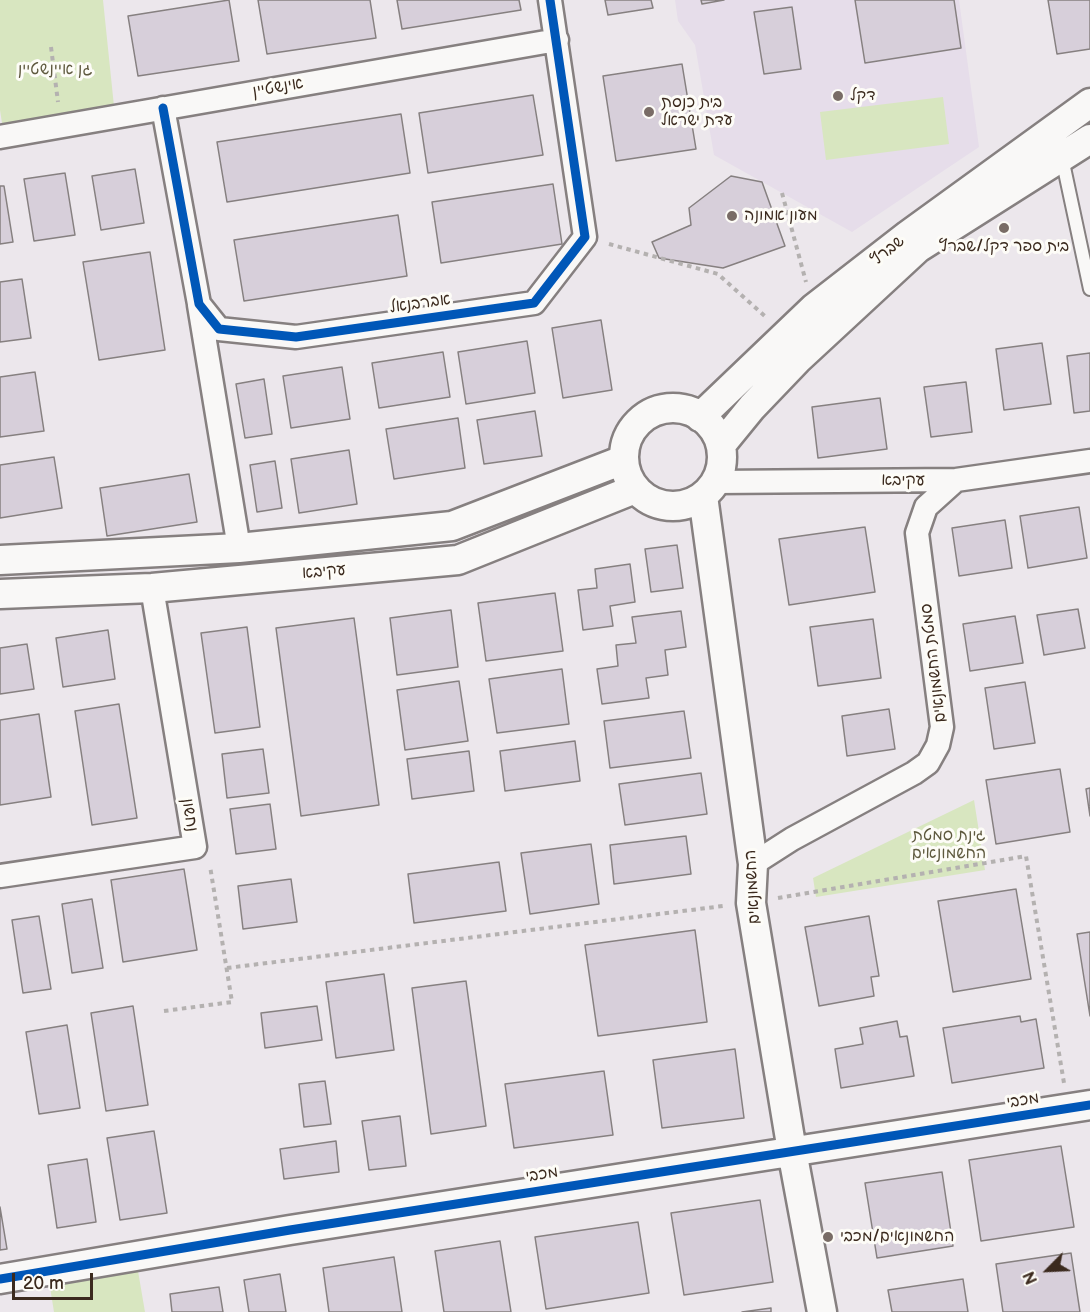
<!DOCTYPE html>
<meta charset="utf-8">
<style>
body{margin:0}
#map{position:relative;width:1090px;height:1312px;overflow:hidden;background:#ece7ec;font-family:"Balsamiq Sans",sans-serif}
canvas{display:block}
.north{position:absolute;left:1018px;top:1240px;width:60px;height:60px;-webkit-text-stroke:4px #fdfcf7;paint-order:stroke;rotate:246deg;font-size:16px;font-weight:700;line-height:24px;text-align:center;color:#3b2a1e}
.north::after{content:'';display:block;margin:auto;width:21px;height:27px;background:#3b2a1e;clip-path:polygon(50% 0,100% 100%,50% 72%,0 100%)}
.scale{position:absolute;left:12px;top:1273px;width:81px;height:27px;box-sizing:border-box;border:3px solid #3b2a1e;border-top:0;padding-left:8px;font-size:18px;line-height:21px;white-space:nowrap;color:#3b2a1e;-webkit-text-stroke:4px #fdfcf7;paint-order:stroke}
</style>
<div id="map">
<canvas width="1090" height="1312"></canvas>
<div class="north">N</div>
<div class="scale">20 m</div>
</div>
<script>
const ctx = document.querySelector('canvas').getContext('2d');
ctx.lineJoin = 'round';
function paint(path, color) { ctx.fillStyle = color; ctx.fill(path, 'evenodd'); }
const poly = rows => new Path2D(rows.map(r => 'M' + r).join(''));
function strokePath(path, color, width, dash) { ctx.strokeStyle = color; ctx.lineWidth = width; ctx.lineCap = dash ? 'butt' : 'round'; ctx.setLineDash(dash || []); ctx.stroke(path); }
function write(font, color, halo, rows, align = 'center') {
  ctx.font = font + ' "Balsamiq Sans","Playpen Sans Hebrew",sans-serif'; ctx.lineWidth = 6; ctx.setLineDash([]); ctx.textBaseline = 'middle'; ctx.strokeStyle = halo; ctx.fillStyle = color; for (const [text, x, y, turn = 0] of rows) {
    ctx.save(); ctx.translate(x, y); ctx.rotate((+turn || 0) * Math.PI / 180); ctx.textAlign = isNaN(turn) ? turn : align; if (halo) ctx.strokeText(text, 0, 0); ctx.fillText(text, 0, 0); ctx.restore();
  }
}
const built = poly([
 [675,0,959,0,979,147,852,232,714,155,695,45,678,21]
]);
const green = poly([
 [0,0,103,0,115,116,4,136,0,110],
 [943,97,949,144,826,160,820,112],
 [974,800,985,870,816,897,813,878],
 [138,1271,145,1312,54,1312,50,1287]
]);
const building = poly([
 [229,0,239,61,138,76,128,16,229,0],
 [258,0,370,0,376,38,267,54,258,0],
 [397,0,519,0,521,10,402,29,397,0],
 [605,0,651,0,653,8,608,15,605,0],
 [701,0,724,0,702,4,701,0],
 [855,0,954,0,961,48,865,63,855,0],
 [1048,0,1090,0,1090,49,1057,54,1048,0],
 [792,7,801,69,764,74,754,12,792,7],
 [682,64,696,149,616,161,603,76,682,64],
 [533,95,543,155,428,173,419,113,533,95],
 [401,114,410,173,227,202,217,142,401,114],
 [135,169,144,223,101,230,92,176,135,169],
 [65,173,75,235,34,241,24,179,65,173],
 [731,176,762,182,785,246,723,268,659,258,652,242,691,225,689,208,731,176],
 [553,184,562,244,441,263,432,202,553,184],
 [0,186,4,186,13,242,0,244,0,186],
 [398,215,407,276,244,301,234,240,398,215],
 [150,252,165,350,99,360,83,262,150,252],
 [22,279,31,338,0,342,0,282,22,279],
 [601,320,612,390,563,398,552,328,601,320],
 [527,341,535,393,466,404,458,352,527,341],
 [1042,343,1051,404,1004,410,996,349,1042,343],
 [443,352,450,397,379,408,372,363,443,352],
 [1090,353,1090,411,1074,413,1067,356,1090,353],
 [342,367,350,419,291,428,283,376,342,367],
 [35,372,44,431,0,437,0,377,35,372],
 [264,379,272,434,245,438,236,384,264,379],
 [966,382,972,432,931,437,924,387,966,382],
 [880,398,887,449,818,458,812,407,880,398],
 [535,411,542,456,484,464,477,420,535,411],
 [458,418,465,468,394,479,386,429,458,418],
 [349,450,357,504,299,513,291,459,349,450],
 [54,457,62,508,0,518,0,465,54,457],
 [275,461,282,508,257,512,250,465,275,461],
 [189,474,197,522,107,536,100,488,189,474],
 [1079,507,1087,558,1028,568,1020,516,1079,507],
 [1005,520,1012,568,959,576,952,528,1005,520],
 [865,527,875,592,789,605,779,539,865,527],
 [677,545,683,588,651,592,645,549,677,545],
 [630,564,635,602,610,606,613,626,583,630,578,590,597,588,595,569,630,564],
 [555,593,563,651,486,661,478,603,555,593],
 [1078,609,1085,648,1044,655,1037,615,1078,609],
 [451,610,458,667,397,675,390,618,451,610],
 [681,611,686,647,665,650,668,675,646,678,649,698,602,704,597,669,618,666,616,645,636,643,632,617,681,611],
 [1015,616,1023,663,970,671,963,624,1015,616],
 [354,618,379,805,301,816,276,628,354,618],
 [873,619,881,678,818,686,810,627,873,619],
 [247,627,260,727,215,733,201,633,247,627],
 [108,630,115,679,63,687,56,638,108,630],
 [27,644,34,689,0,694,0,648,27,644],
 [562,669,569,724,497,733,489,679,562,669],
 [459,681,468,741,405,750,397,690,459,681],
 [1025,682,1035,743,994,749,985,688,1025,682],
 [119,704,137,818,92,825,75,711,119,704],
 [889,709,895,749,847,756,842,716,889,709],
 [684,711,691,758,610,768,604,721,684,711],
 [39,714,51,797,0,805,0,720,39,714],
 [575,741,580,781,505,791,500,751,575,741],
 [263,749,269,793,227,798,222,754,263,749],
 [469,751,474,791,412,799,407,759,469,751],
 [1060,769,1070,832,996,844,986,780,1060,769],
 [701,773,707,814,625,825,619,784,701,773],
 [1090,788,1090,816,1086,789,1090,788],
 [270,804,276,849,236,854,230,809,270,804],
 [686,836,691,874,614,884,610,845,686,836],
 [591,844,599,904,530,914,521,853,591,844],
 [499,862,506,911,414,923,408,874,499,862],
 [184,869,197,950,123,962,111,880,184,869],
 [291,879,297,922,243,929,238,886,291,879],
 [1016,889,1031,979,953,992,938,901,1016,889],
 [92,899,103,968,72,973,62,904,92,899],
 [39,916,51,989,23,993,12,920,39,916],
 [869,916,879,976,871,977,874,996,819,1006,805,927,869,916],
 [695,930,707,1022,598,1036,585,945,695,930],
 [1090,932,1090,1016,1077,934,1090,932],
 [384,974,394,1050,336,1058,326,982,384,974],
 [466,981,486,1126,431,1134,412,988,466,981],
 [133,1006,148,1105,106,1111,91,1013,133,1006],
 [317,1006,322,1040,265,1048,261,1013,317,1006],
 [1020,1016,1021,1022,1036,1019,1044,1068,952,1083,943,1028,1020,1016],
 [897,1021,900,1037,907,1036,914,1076,841,1088,835,1049,863,1044,860,1028,897,1021],
 [67,1025,80,1108,39,1114,26,1032,67,1025],
 [735,1049,744,1118,662,1128,653,1060,735,1049],
 [604,1071,613,1135,514,1148,505,1084,604,1071],
 [325,1081,331,1124,304,1127,299,1084,325,1081],
 [400,1116,406,1166,369,1170,362,1121,400,1116],
 [154,1131,167,1213,120,1220,107,1138,154,1131],
 [336,1141,339,1172,284,1179,280,1149,336,1141],
 [1061,1146,1074,1227,981,1241,969,1160,1061,1146],
 [87,1159,96,1222,57,1228,48,1165,87,1159],
 [942,1172,953,1246,877,1258,865,1183,942,1172],
 [760,1200,773,1282,684,1295,671,1213,760,1200],
 [0,1207,7,1249,0,1250,0,1207],
 [638,1222,649,1293,546,1309,535,1237,638,1222],
 [500,1241,511,1312,444,1312,435,1251,500,1241],
 [1071,1253,1080,1312,1003,1312,996,1264,1071,1253],
 [394,1257,402,1312,329,1312,323,1268,394,1257],
 [280,1274,286,1312,249,1312,244,1280,280,1274],
 [963,1279,968,1312,892,1312,888,1290,963,1279],
 [219,1287,223,1312,172,1312,170,1294,219,1287],
 [771,1308,771,1312,742,1312,771,1308]
]);
const path = poly([
 [51,47,58,102],
 [782,193,806,282],
 [609,244,718,274,767,318],
 [778,898,1026,856,1064,1083],
 [227,968,723,906],
 [164,1011,232,1002,210,866]
]);
const service = poly([
 [1062,158,1090,289]
]);
const minor = poly([
 [163,108,199,304,219,329,296,337,534,303,585,237,550,0],
 [0,137,557,40],
 [199,305,239,548],
 [716,482,956,480,1090,461],
 [753,864,792,839,914,773,928,763,938,745,942,727,917,533,926,507,956,480],
 [0,876,195,847,152,588]
]);
const tertiary = poly([
 '624 457a49 49 0 1 1 98 0a49 49 0 1 1-98 0Z',
 [700,417,814,308,908,235,1090,103],
 [721,445,752,407,797,360,918,248,1090,139],
 [703,496,753,864,751,903,792,1151,822,1312],
 [0,560,239,548,452,526,623,460],
 [0,594,152,588,458,560,635,489],
 [0,1279,290,1230,1090,1105]
]);
const cycleway = poly([
 [163,108,199,304,219,329,296,337,534,303,585,237,550,0],
 [0,1279,290,1230,1090,1105]
]);
const markers = [
 [838,96,6,"#796c66"],
 [649,112,6,"#796c66"],
 [732,216,6,"#796c66"],
 [1004,228,6,"#796c66"],
 [828,1237,6,"#796c66"]
];
const parkNames = [
 ["גן איינשטיין",55,70],
 ["גינת סמטת",949,836],
 ["החשמונאים",949,854]
];
const streetNames = [
 ["אינשטיין",278,88,-10],
 ["שברץ",888,251,-38],
 ["אברבנאל",420,304,-8],
 ["עקיבא",903,481],
 ["עקיבא",324,572,-5],
 ["סמטת החשמונאים",934,663,-97],
 ["נחשון",189,815,81],
 ["החשמונאים",753,887,-93],
 ["מכבי",1023,1101,-9],
 ["מכבי",542,1175,-9]
];
const poiNames = [
 ["דקל",850,96],
 ["בית כנסת",661,103],
 ["עדת ישראל",661,121],
 ["מעון אמונה",744,216],
 ["בית ספר דקל/שברץ",1004,247,"center"],
 ["החשמונאים/מכבי",840,1237]
];
paint(built, '#e6ddea');
paint(green, '#d8e6c0');
paint(building, '#d7cfda');
strokePath(building, '#868080', 1.5);
strokePath(service, '#868080', 16);
strokePath(minor, '#868080', 27);
strokePath(tertiary, '#868080', 33);
strokePath(path, '#b4b1b0', 4, [4.5, 4.5]);
strokePath(service, '#f9f8f7', 12);
strokePath(minor, '#f9f8f7', 22);
strokePath(tertiary, '#f9f8f7', 28);
strokePath(cycleway, '#0057b8', 9);
for (const [x, y, r, color] of markers) { const dot = new Path2D(); dot.arc(x, y, r, 0, 2 * Math.PI); ctx.fillStyle = color; ctx.fill(dot); strokePath(dot, '#fdfcf7', 2); }
write('16px', '#5e593e', '#fdfcf7', parkNames);
write('16px', '#3b2a1e', '#fdfcf7', streetNames);
write('16px', '#3b2a1e', '#fdfcf7', poiNames, 'left');
</script>
